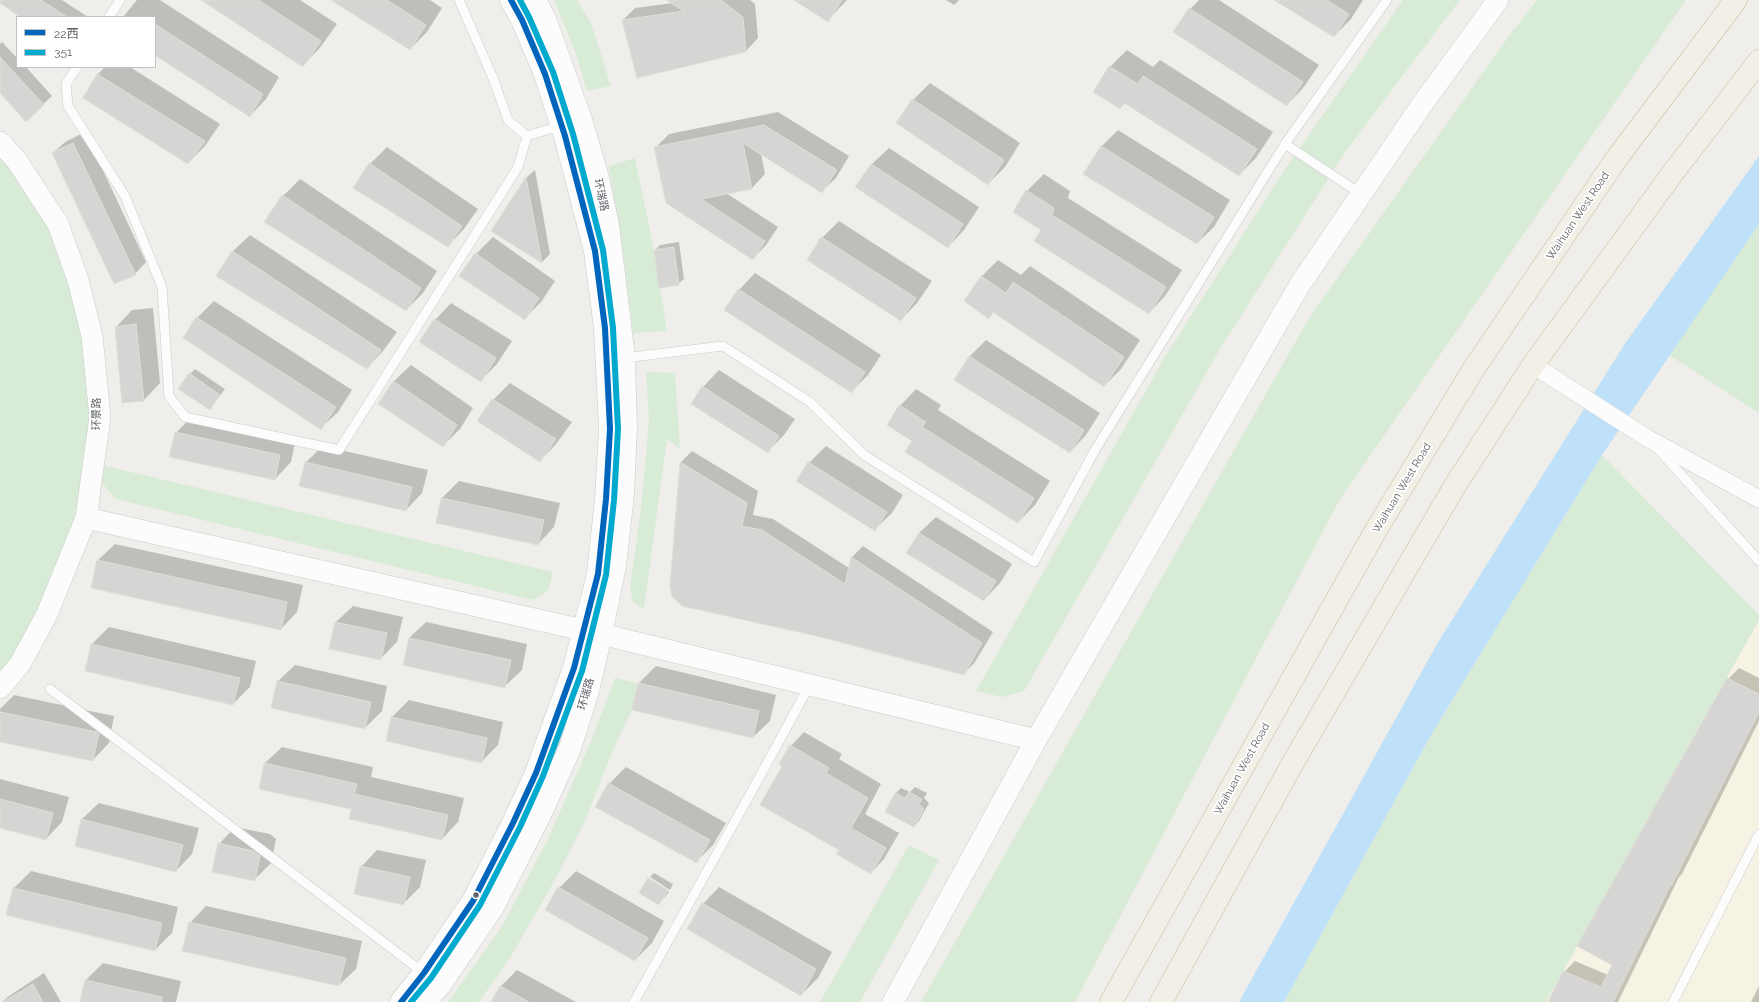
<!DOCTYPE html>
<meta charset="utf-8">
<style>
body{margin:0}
#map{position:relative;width:1759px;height:1002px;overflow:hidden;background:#efeeea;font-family:Raleway,"Noto Sans SC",sans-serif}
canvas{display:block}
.legend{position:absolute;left:16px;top:16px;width:140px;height:52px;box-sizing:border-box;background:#fff;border:1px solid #bfc1c3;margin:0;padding:5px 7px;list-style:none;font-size:12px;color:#5f6368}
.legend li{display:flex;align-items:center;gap:8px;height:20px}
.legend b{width:20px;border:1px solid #bfc1c3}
</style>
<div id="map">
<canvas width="1759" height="1002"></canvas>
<ul class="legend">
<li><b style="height:5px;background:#0065bd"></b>22西</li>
<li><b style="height:5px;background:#00a9ce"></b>351</li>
</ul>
</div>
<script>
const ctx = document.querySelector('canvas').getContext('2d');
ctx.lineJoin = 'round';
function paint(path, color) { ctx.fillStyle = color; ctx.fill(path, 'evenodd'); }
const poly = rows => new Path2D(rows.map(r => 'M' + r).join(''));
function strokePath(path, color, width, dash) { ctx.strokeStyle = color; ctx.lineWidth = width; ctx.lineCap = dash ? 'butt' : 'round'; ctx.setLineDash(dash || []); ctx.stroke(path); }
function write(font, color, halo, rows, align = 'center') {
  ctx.font = font + ' Raleway,"Noto Sans SC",sans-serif'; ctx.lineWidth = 3.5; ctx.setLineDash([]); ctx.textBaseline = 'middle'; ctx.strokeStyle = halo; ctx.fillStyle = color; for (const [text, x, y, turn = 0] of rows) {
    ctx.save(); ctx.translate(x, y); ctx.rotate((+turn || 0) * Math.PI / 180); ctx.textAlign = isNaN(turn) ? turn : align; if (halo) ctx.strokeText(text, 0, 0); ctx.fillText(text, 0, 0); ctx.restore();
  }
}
const commercial = poly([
 [1759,620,1759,1002,1543,1002]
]);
const green = poly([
 [554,0,577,0,591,23,611,86,587,91,576,54],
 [1403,0,1460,0,1346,151,1220,349,1024,691,1002,697,976,691,1166,355,1283,172],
 [1537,0,1686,0,1340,499,1075,1002,921,1002,1309,318,1511,33],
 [0,142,58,224,92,336,86,518,0,688],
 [635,158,654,250,667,331,633,333,624,259,609,166],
 [1759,224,1759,413,1669,355],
 [646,372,675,373,680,449,667,439,644,609,633,602,630,588,641,509,649,421],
 [1602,455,1759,615,1759,620,1546,1002,1284,1002,1431,735],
 [101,465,553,572,548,591,533,600,116,499,102,483],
 [615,678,638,683,632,710,613,750,585,821,556,878,510,958,479,1002,448,1002,501,928,548,839,592,739],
 [909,845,939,860,860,1002,820,1002]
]);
const water = poly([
 [1759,156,1759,224,1602,455,1431,735,1284,1002,1239,1002,1437,644,1626,342]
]);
const shadow = poly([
 [0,0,62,0,88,17,22,17,0,2],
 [137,0,160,0,279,77,266,99,250,116,155,54,155,17,123,17],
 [203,0,300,0,337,24,319,49,302,66],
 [333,0,430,0,442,8,427,32,410,49],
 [668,0,750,0,755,4,758,38,746,51,623,20,635,8,673,3],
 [796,0,847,0,828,20],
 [946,0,959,0,954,5],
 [1199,0,1219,0,1319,65,1303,88,1287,105,1175,32,1190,9],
 [1276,0,1363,0,1351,19,1334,36],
 [2,42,17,58,17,67,26,67,52,96,26,120,0,92,0,44],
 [1127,50,1153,67,1160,60,1273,132,1256,158,1239,175,1125,103,1120,108,1110,67],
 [105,67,130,67,220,124,205,146,188,163,84,98,98,74],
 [930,83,1020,143,1005,167,988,184,898,123,913,100],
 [778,112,849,156,836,178,822,191,761,153,765,174,752,188,726,193,778,227,766,245,753,259,655,148,669,134],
 [1118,130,1230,200,1214,227,1197,243,1101,147],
 [85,132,146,262,135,274,53,153,65,142],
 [387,147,478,209,464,229,448,246,370,164],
 [889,148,979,207,964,230,948,247,857,187,872,164],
 [535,170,550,254,542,262,493,230,527,177],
 [1044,174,1070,191,1068,198,1182,270,1165,296,1149,313,1042,230,1027,191],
 [300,179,437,271,423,293,406,310,266,221,283,196],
 [839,221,932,281,917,303,901,320,808,259,822,238],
 [250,235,397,332,383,351,367,368,217,275,233,251],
 [493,237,555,281,541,302,525,318,476,254],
 [679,242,684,279,678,284,655,250,660,245],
 [998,260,1021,275,1030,266,1140,340,1121,369,1104,386,994,312,989,317,982,276],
 [755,273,881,355,868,375,851,392,739,290],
 [214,301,352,390,338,412,321,428,197,318],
 [451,303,512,341,497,364,481,380,435,320],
 [153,308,160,383,144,400,123,402,116,327,132,310],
 [986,340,1100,413,1086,435,1070,452,969,357],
 [411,365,473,408,460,429,443,446,379,404,394,381],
 [195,369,225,389,210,409,190,374],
 [719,370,795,419,784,435,767,452,703,387],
 [510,383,572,422,556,444,540,461,493,400],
 [916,389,941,405,938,410,1050,481,1035,505,1018,522,914,440,900,406],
 [192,416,296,438,291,462,275,479,176,433],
 [323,446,428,470,422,493,406,510,306,462],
 [826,446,903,495,892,513,875,529,798,481,809,463],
 [692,451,758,491,753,515,773,519,849,568,852,557,863,546,993,632,975,662,964,674,671,587,681,462],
 [459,481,560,503,554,527,538,544,437,522,442,498],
 [936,517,1012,564,1000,583,984,600,919,533],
 [115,544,303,585,297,612,281,629,98,560],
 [353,606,403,617,397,642,380,659,336,622],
 [426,622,527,644,522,670,505,686,409,638],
 [109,627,256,661,250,687,233,704,86,670,92,644],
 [295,665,387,686,382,711,365,728,278,681],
 [656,666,776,695,770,721,753,737,633,709,639,683],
 [1739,668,1759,678,1759,721,1682,874,1679,877,1618,1002,1549,1002,1564,972,1575,961,1608,975,1728,679],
 [14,695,114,716,109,743,93,760,0,741,0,709],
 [409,700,503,722,498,745,481,762,387,741,392,717],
 [804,732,842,754,839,759,881,784,865,814,899,833,884,859,871,873,840,850,783,766,791,746],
 [282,747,373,767,371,777,464,798,458,822,442,839,352,808,265,763],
 [626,767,726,823,713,845,696,862,609,784],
 [0,779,69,797,62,822,46,839,0,827],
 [915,787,927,793,924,798,929,803,919,821,914,826,886,811,896,793,901,788,910,792],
 [99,803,199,828,192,854,176,871,82,819],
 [235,827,270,834,276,839,271,863,254,880,219,844],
 [377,850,426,860,420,887,404,903,361,867],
 [31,871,178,907,172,933,155,950,8,915,14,888],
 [576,871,664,921,652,943,635,960,559,888],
 [654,873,673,884,670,890,650,877],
 [649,879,669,892,659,904],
 [719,887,832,952,818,978,801,995,703,904],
 [206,906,362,941,356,969,339,985,190,923],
 [103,963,181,981,176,1002,81,1002,86,980],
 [517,970,576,1002,492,1002,501,986],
 [44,973,61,1002,2,1002,9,996],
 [1759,986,1759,1002,1751,1002]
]);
const building = poly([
 [0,0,41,0,67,17,20,17,0,3,0,0],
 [201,0,258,0,321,41,303,67,201,0],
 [331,0,387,0,426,25,410,50,331,0],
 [666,0,721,0,743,17,746,52,637,78,622,20,684,11,666,0],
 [794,0,842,0,828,22,794,0],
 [1274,0,1327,0,1349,14,1334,37,1274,0],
 [1189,8,1303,82,1287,106,1173,32,1189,8],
 [155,24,263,94,250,117,155,55,155,24],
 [0,57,44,105,26,122,0,93,0,57],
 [1109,66,1138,84,1143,76,1257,149,1239,176,1124,103,1120,109,1093,92,1109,66],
 [97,74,205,141,188,164,83,98,97,74],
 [912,99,1004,160,988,185,896,123,912,99],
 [764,125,837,170,822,193,743,143,752,189,701,199,765,241,753,260,666,203,654,147,764,125],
 [73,143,136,275,114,284,52,153,73,143],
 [1101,146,1214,217,1197,244,1083,174,1101,146],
 [369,163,462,226,448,247,353,188,369,163],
 [871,164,963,224,948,248,855,187,871,164],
 [526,177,542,263,491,231,526,177],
 [1026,190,1054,208,1052,215,1166,287,1149,314,1034,241,1041,230,1013,212,1026,190],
 [282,195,421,288,406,311,264,222,282,195],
 [821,237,916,298,901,321,807,260,821,237],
 [674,247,679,285,659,288,654,250,674,247],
 [232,251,381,350,367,369,216,276,232,251],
 [475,253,539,298,525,320,459,276,475,253],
 [981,276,1006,293,1013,282,1124,357,1104,387,993,312,989,319,964,301,981,276],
 [738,289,865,372,852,393,724,310,738,289],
 [196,317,336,407,321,430,183,338,196,317],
 [434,319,496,358,481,382,419,342,434,319],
 [136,324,144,401,122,403,115,327,136,324],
 [969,356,1084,430,1070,453,954,380,969,356],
 [189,373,220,395,210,410,178,389,189,373],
 [393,381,457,425,443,447,378,404,393,381],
 [702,386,779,436,768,453,691,404,702,386],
 [492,399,556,439,540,462,477,421,492,399],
 [899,405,926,422,922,427,1034,498,1018,523,905,452,912,441,887,425,899,405],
 [175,432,280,455,275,480,169,457,175,432],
 [305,462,412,487,406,511,299,486,305,462],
 [680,462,747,503,742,526,762,530,845,584,851,557,982,643,964,675,821,637,682,606,672,596,670,587,680,462],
 [808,462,887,512,875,531,796,481,808,462],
 [441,498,544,520,538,545,436,523,441,498],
 [919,533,996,581,984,601,906,553,919,533],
 [97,560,287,602,281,630,91,588,97,560],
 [335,622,387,633,381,660,329,649,335,622],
 [409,638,511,660,505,688,403,665,409,638],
 [91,644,240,678,233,705,85,671,91,644],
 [1727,678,1759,694,1759,712,1671,886,1670,886,1613,1002,1548,1002,1563,971,1601,987,1612,965,1577,946,1727,678],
 [277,681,371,702,365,729,271,708,277,681],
 [638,683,759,711,753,738,632,710,638,683],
 [0,712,97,732,99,733,93,761,0,742,0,712],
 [391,717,487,738,482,763,386,741,391,717],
 [790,745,829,768,826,773,868,798,851,828,886,848,871,874,836,854,839,850,760,805,782,766,779,764,790,745],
 [264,763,357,784,354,794,448,815,442,840,349,819,351,809,259,789,264,763],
 [608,783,710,840,697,863,595,807,608,783],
 [909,792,922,799,919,804,924,809,914,827,885,812,895,793,905,798,909,792],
 [0,799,53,813,46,840,0,828,0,799],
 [81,819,183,845,176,872,75,846,81,819],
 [218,843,253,851,260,856,255,881,212,872,218,843],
 [360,866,410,877,404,905,354,894,360,866],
 [648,878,668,890,659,905,639,893,648,878],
 [558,887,648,938,635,961,545,910,558,887],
 [13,888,162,923,155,951,6,915,13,888],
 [702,903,816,969,801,996,687,929,702,903],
 [189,922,346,958,339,986,182,951,189,922],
 [85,980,162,997,162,1002,80,1002,85,980],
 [33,984,43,1002,3,1002,33,984],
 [500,986,529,1002,491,1002,500,986]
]);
const service = poly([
 [459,0,493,78,508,120,527,136],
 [109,17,120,0],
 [77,67,66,84,68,106,125,196,162,287,169,396,185,417,339,450,518,167,527,136],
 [527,136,562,125],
 [1285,144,1361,194],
 [624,358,723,346,810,402,864,455,1034,562,1095,450,1285,144,1387,0],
 [1658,449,1759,561],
 [50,689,424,973],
 [634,1002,758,780,809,686],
 [1673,1002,1759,834]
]);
const minor = poly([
 [1533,365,1647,438,1759,499]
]);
const tertiary = poly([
 [0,142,17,161,58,224,78,280,92,336,100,417,86,518,47,614,20,664,0,688],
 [86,518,601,634,1036,740],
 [893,1002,1036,740,1299,286,1421,106,1498,0]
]);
const secondary = poly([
 [401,1002,424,973,473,901,513,823,536,773,574,668,598,574,606,499,610,429,605,328,595,251,565,136,545,74,522,20,511,0],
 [424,1002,440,985,493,907,541,813,570,748,588,691,601,634,615,566,623,494,626,428,624,358,608,225,597,174,581,120,545,19,535,0]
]);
const trunk = poly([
 [1111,1002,1376,530,1473,370,1617,158,1736,0],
 [1161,1002,1295,759,1456,484,1533,365,1672,174,1759,61]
]);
const bus1 = poly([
 [401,1002,424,973,473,901,513,823,536,773,574,668,598,574,606,499,610,429,605,328,595,251,565,136,545,74,522,20,511,0]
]);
const bus2 = poly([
 [411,1002,431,978,480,905,520,827,543,776,582,671,606,575,614,500,618,429,613,328,603,250,573,134,553,72,529,17,520,0]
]);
const markers = [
 [476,895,3.5,"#5f6368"]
];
const streetNames = [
 ["环瑞路",601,195,78],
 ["Waihuan West Road",1578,216,-56],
 ["环景路",97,414,-90],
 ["Waihuan West Road",1402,488,-59],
 ["环瑞路",586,694,-74],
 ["Waihuan West Road",1242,769,-61]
];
paint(commercial, '#f7f3e4');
paint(green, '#d8ebd6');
paint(water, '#bfe0f9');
paint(shadow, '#0003');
paint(building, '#d6d5d3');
strokePath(building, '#deddd9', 1);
strokePath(service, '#cbcccc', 10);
strokePath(minor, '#cbcccc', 18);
strokePath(tertiary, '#cbcccc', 22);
strokePath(secondary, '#cacacb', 23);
strokePath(trunk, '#c8b996', 23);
strokePath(service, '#fdfcfc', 9);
strokePath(minor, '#fdfcfc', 17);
strokePath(tertiary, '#fdfcfc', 21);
strokePath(secondary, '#fdfcfc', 22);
strokePath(trunk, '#f2f0e6', 22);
strokePath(bus1, '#0065bd', 6);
strokePath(bus2, '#00a9ce', 6);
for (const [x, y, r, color] of markers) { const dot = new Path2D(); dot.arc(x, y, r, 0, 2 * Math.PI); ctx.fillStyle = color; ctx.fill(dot); strokePath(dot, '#fff', 1.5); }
write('11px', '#5f6368', '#fff', streetNames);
</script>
